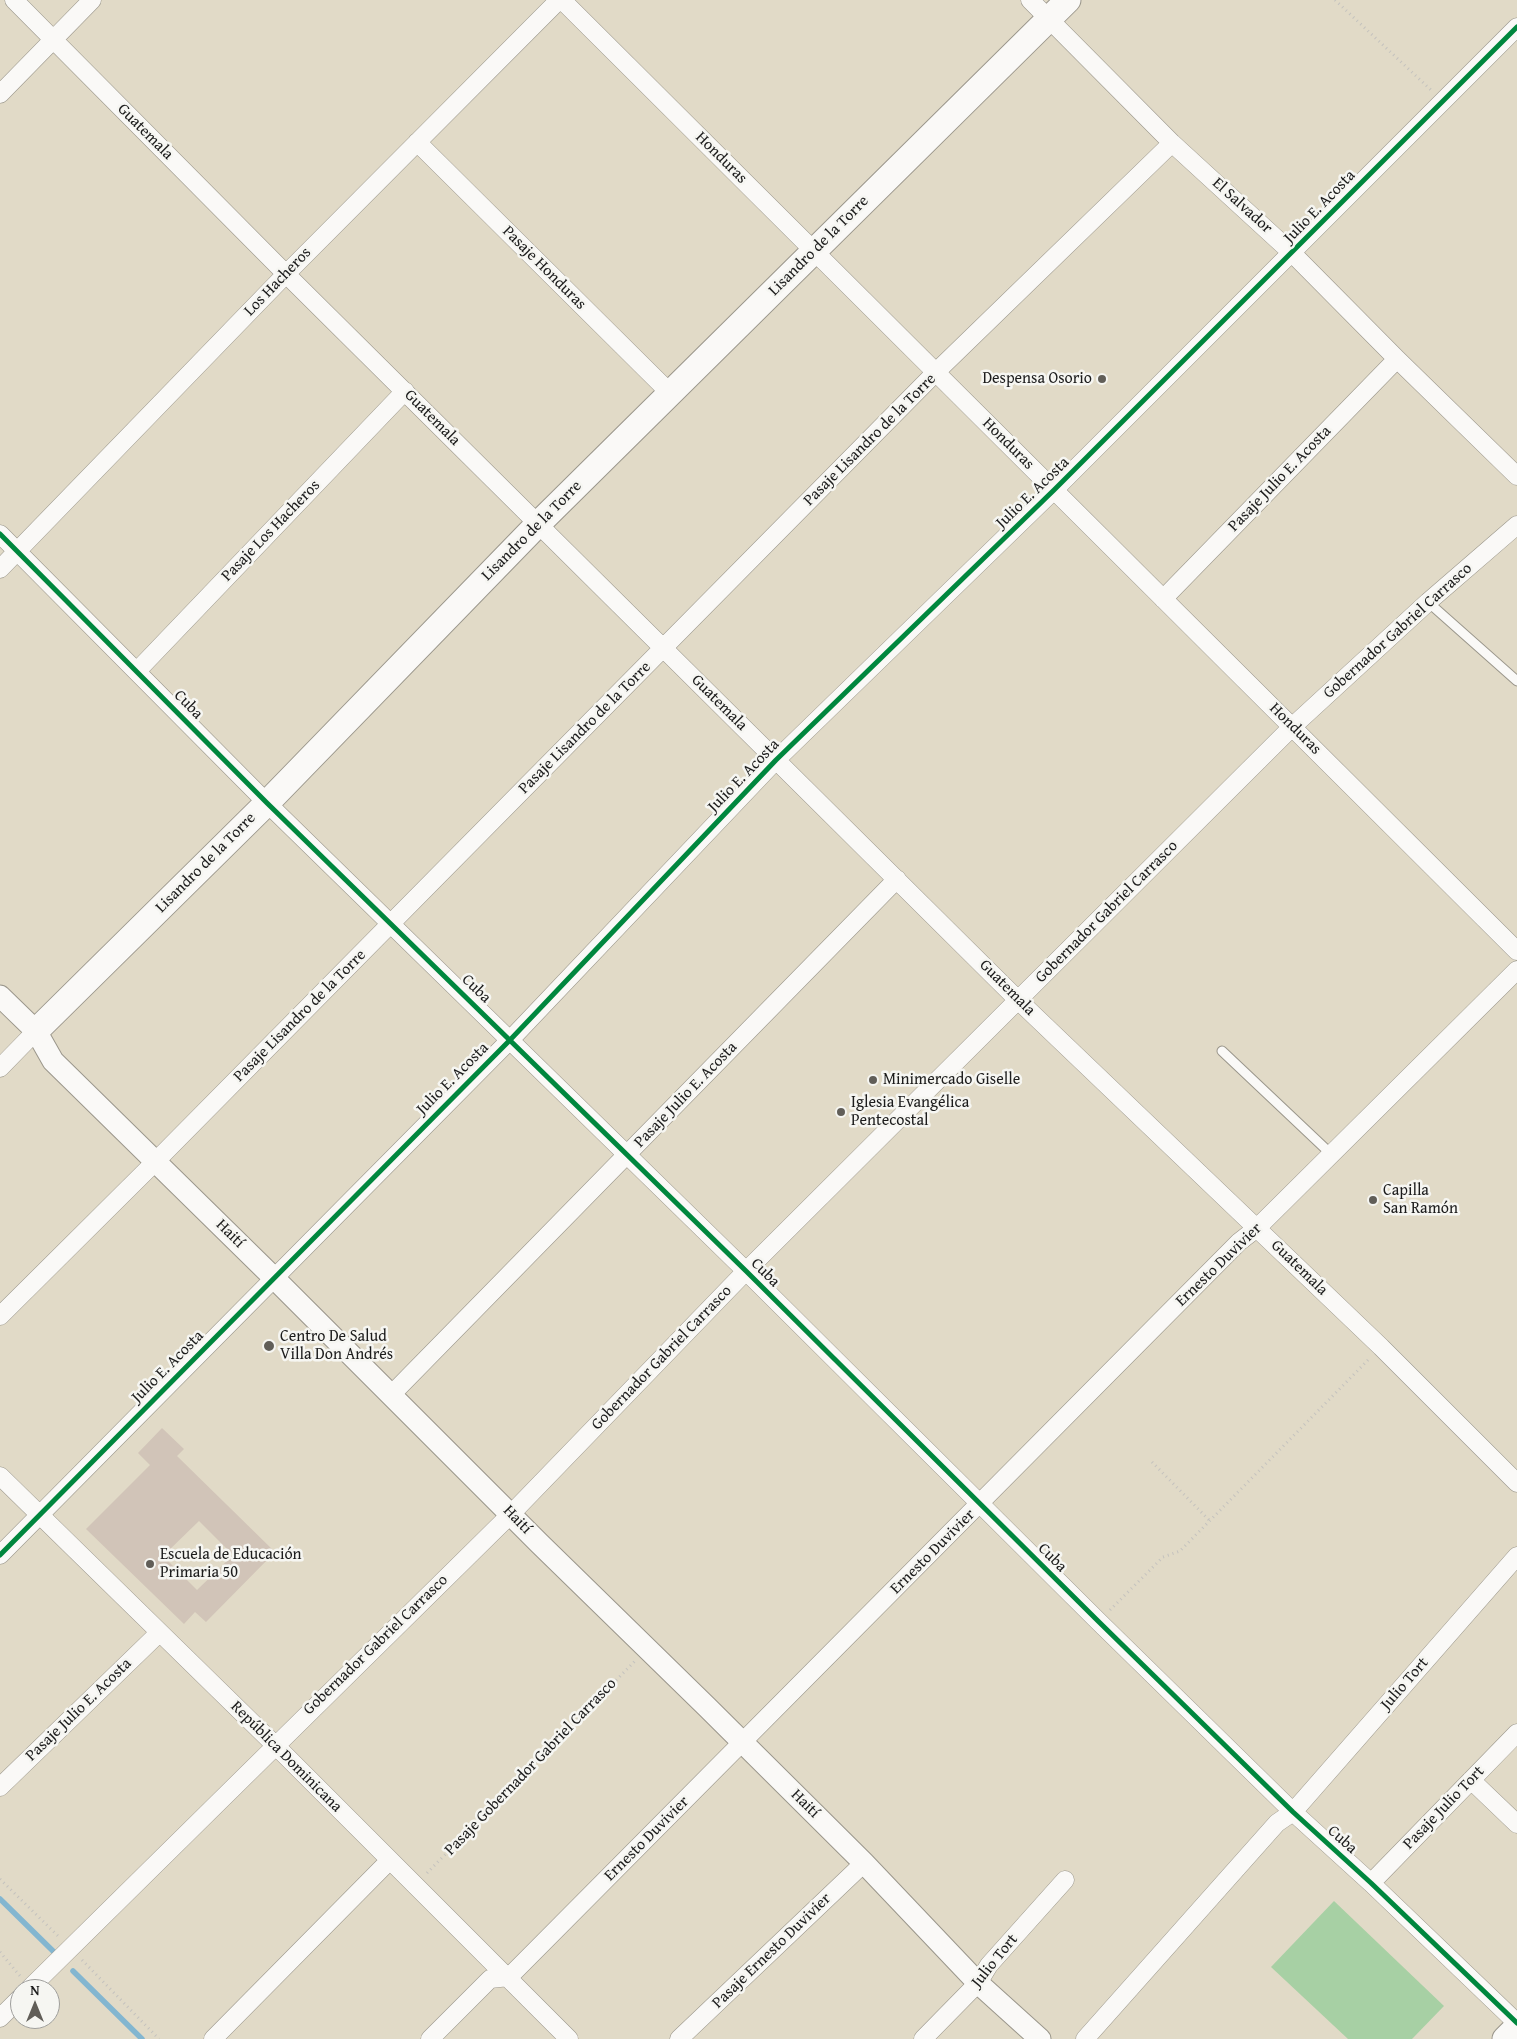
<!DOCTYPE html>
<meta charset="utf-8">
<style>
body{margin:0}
#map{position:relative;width:1517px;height:2039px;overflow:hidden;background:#e1dac7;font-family:"Gentium Book Plus",serif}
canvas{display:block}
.north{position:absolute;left:10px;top:1979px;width:50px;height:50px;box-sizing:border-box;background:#f6f6f2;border:1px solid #9f9f9c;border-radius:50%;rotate:0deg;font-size:14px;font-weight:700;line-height:20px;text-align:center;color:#1c1c1c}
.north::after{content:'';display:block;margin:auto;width:18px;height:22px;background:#615e58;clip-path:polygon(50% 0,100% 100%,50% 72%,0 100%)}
</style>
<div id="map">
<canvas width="1517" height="2039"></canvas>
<div class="north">N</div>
</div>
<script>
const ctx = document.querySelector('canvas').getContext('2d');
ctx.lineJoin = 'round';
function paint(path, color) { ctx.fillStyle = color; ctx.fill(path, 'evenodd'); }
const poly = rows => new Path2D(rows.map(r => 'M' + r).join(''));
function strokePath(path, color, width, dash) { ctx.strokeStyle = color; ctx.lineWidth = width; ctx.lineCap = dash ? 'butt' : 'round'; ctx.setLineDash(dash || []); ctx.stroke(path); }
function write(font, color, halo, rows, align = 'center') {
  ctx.font = font + ' "Gentium Book Plus",serif'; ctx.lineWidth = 5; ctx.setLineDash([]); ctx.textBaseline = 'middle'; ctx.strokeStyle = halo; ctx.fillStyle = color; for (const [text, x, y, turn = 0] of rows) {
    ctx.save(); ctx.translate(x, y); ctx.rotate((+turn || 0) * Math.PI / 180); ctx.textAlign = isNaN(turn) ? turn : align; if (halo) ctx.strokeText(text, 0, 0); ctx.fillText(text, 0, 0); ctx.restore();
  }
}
const green = poly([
 [1334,1901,1444,2006,1412,2039,1348,2039,1271,1967]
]);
const stream = poly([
 [0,1899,54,1952],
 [73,1971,142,2039]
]);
const building = poly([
 [162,1428,184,1449,177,1456,275,1552,206,1622,195,1612,184,1624,86,1529,150,1465,138,1453],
 [199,1521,233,1555,197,1590,163,1556]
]);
const path = poly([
 [1335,0,1431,90],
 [1152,1462,1210,1521],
 [1110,1610,1163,1557,1180,1551,1370,1358],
 [427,1873,635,1661],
 [0,1879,58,1936],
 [0,1952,20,1976],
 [82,1960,159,2039]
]);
const service = poly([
 [1428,602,1517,681],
 [1222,1051,1331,1154]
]);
const minor = poly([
 [14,0,286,274,1019,1001,1381,1347,1517,1483],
 [562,0,1517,951],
 [1030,0,1172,143,1292,253,1397,359,1517,476],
 [0,94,92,0],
 [417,142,670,393],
 [0,534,267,803,746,1271,1098,1621,1293,1812,1371,1883,1517,2023],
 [0,569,286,274,559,0],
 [1163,599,1397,359],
 [137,671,405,391],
 [0,1068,36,1031],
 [0,1316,156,1161,936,372,1172,143],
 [391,1395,897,879],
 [0,1476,275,1745,569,2039],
 [0,1555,510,1040,776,760,1054,490,1517,27],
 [1471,1780,1517,1824],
 [0,1787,159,1633],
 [1371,1883,1517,1733],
 [29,1989,511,1514,746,1271,1292,727,1428,602,1517,525],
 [0,2018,20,1998],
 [213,2039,390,1860],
 [430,2039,490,1979,509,1977,1239,1242,1257,1228,1517,970],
 [679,2039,864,1863],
 [923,2039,978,1983,989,1965,1065,1880],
 [1085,2039,1277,1823,1293,1812,1517,1556]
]);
const tertiary = poly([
 [0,996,36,1031,53,1061,273,1277,540,1544,707,1707,864,1863,978,1983,1040,2039]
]);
const secondary = poly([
 [36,1031,267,803,538,524,1068,0],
 [1505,2039,1517,2027]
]);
const cycleway = poly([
 [0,534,267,803,746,1271,1098,1621,1293,1812,1371,1883,1517,2023],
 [0,1555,510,1040,776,760,1054,490,1517,27]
]);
const markers = [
 [1102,379,5,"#615e58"],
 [873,1080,5,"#615e58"],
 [841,1112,5,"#615e58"],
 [1373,1200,5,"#615e58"],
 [269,1346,6,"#615e58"],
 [150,1564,5,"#615e58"]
];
const streetNames = [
 ["Guatemala",145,132,45],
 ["Honduras",721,158,45],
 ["El Salvador",1242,206,42],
 ["Julio E. Acosta",1320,207,-46],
 ["Lisandro de la Torre",819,246,-45],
 ["Pasaje Honduras",544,268,45],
 ["Los Hacheros",278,282,-46],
 ["Guatemala",432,418,45],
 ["Pasaje Lisandro de la Torre",870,440,-45],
 ["Honduras",1008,444,45],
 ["Pasaje Julio E. Acosta",1280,479,-46],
 ["Julio E. Acosta",1033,493,-44],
 ["Pasaje Los Hacheros",271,531,-46],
 ["Lisandro de la Torre",532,531,-45],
 ["Gobernador Gabriel Carrasco",1398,631,-42],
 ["Guatemala",719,703,45],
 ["Cuba",188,705,46],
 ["Pasaje Lisandro de la Torre",585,728,-45],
 ["Honduras",1295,729,45],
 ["Julio E. Acosta",744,776,-46],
 ["Lisandro de la Torre",206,863,-45],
 ["Gobernador Gabriel Carrasco",1107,912,-45],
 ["Guatemala",1007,988,45],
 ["Cuba",476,989,44],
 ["Pasaje Lisandro de la Torre",300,1016,-45],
 ["Julio E. Acosta",453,1079,-45],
 ["Pasaje Julio E. Acosta",686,1095,-46],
 ["Haití",230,1234,45],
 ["Ernesto Duvivier",1219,1265,-44],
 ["Guatemala",1299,1268,44],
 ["Cuba",765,1273,45],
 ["Gobernador Gabriel Carrasco",662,1358,-46],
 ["Julio E. Acosta",168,1367,-45],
 ["Haití",517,1520,46],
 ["Ernesto Duvivier",933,1552,-45],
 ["Cuba",1052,1558,45],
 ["Gobernador Gabriel Carrasco",376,1645,-44],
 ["Julio Tort",1405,1684,-49],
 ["Pasaje Julio E. Acosta",79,1710,-44],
 ["República Dominicana",286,1757,45],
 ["Pasaje Gobernador Gabriel Carrasco",531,1767,-46],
 ["Haití",805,1804,45],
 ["Pasaje Julio Tort",1444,1808,-46],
 ["Ernesto Duvivier",647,1839,-45],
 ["Cuba",1342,1840,42],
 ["Pasaje Ernesto Duvivier",772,1951,-44],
 ["Julio Tort",995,1961,-51]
];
const poiNames = [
 ["Despensa Osorio",1092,379,"right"],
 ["Minimercado Giselle",883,1080],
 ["Iglesia Evangélica",851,1103],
 ["Pentecostal",851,1121],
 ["Capilla",1383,1191],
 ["San Ramón",1383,1209],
 ["Centro De Salud",280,1337],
 ["Villa Don Andrés",280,1355],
 ["Escuela de Educación",160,1555],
 ["Primaria 50",160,1573]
];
paint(green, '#a7d0a4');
strokePath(stream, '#83b6d0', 5.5);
paint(building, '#d1c4b8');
strokePath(service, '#9a968b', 11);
strokePath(minor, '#9a968b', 19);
strokePath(tertiary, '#9a968b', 23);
strokePath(secondary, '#9a968b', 27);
strokePath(path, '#c4c2be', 3, [1, 4]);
strokePath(service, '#faf9f7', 9);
strokePath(minor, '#faf9f7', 18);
strokePath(tertiary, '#faf9f7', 21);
strokePath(secondary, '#faf9f7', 25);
strokePath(cycleway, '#00873e', 5);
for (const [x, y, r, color] of markers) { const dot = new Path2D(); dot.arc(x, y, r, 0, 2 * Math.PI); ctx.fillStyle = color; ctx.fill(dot); strokePath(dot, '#f6f6f2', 2); }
write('16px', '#1c1c1c', '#f6f6f2', streetNames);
write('16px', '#1c1c1c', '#f6f6f2', poiNames, 'left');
</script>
